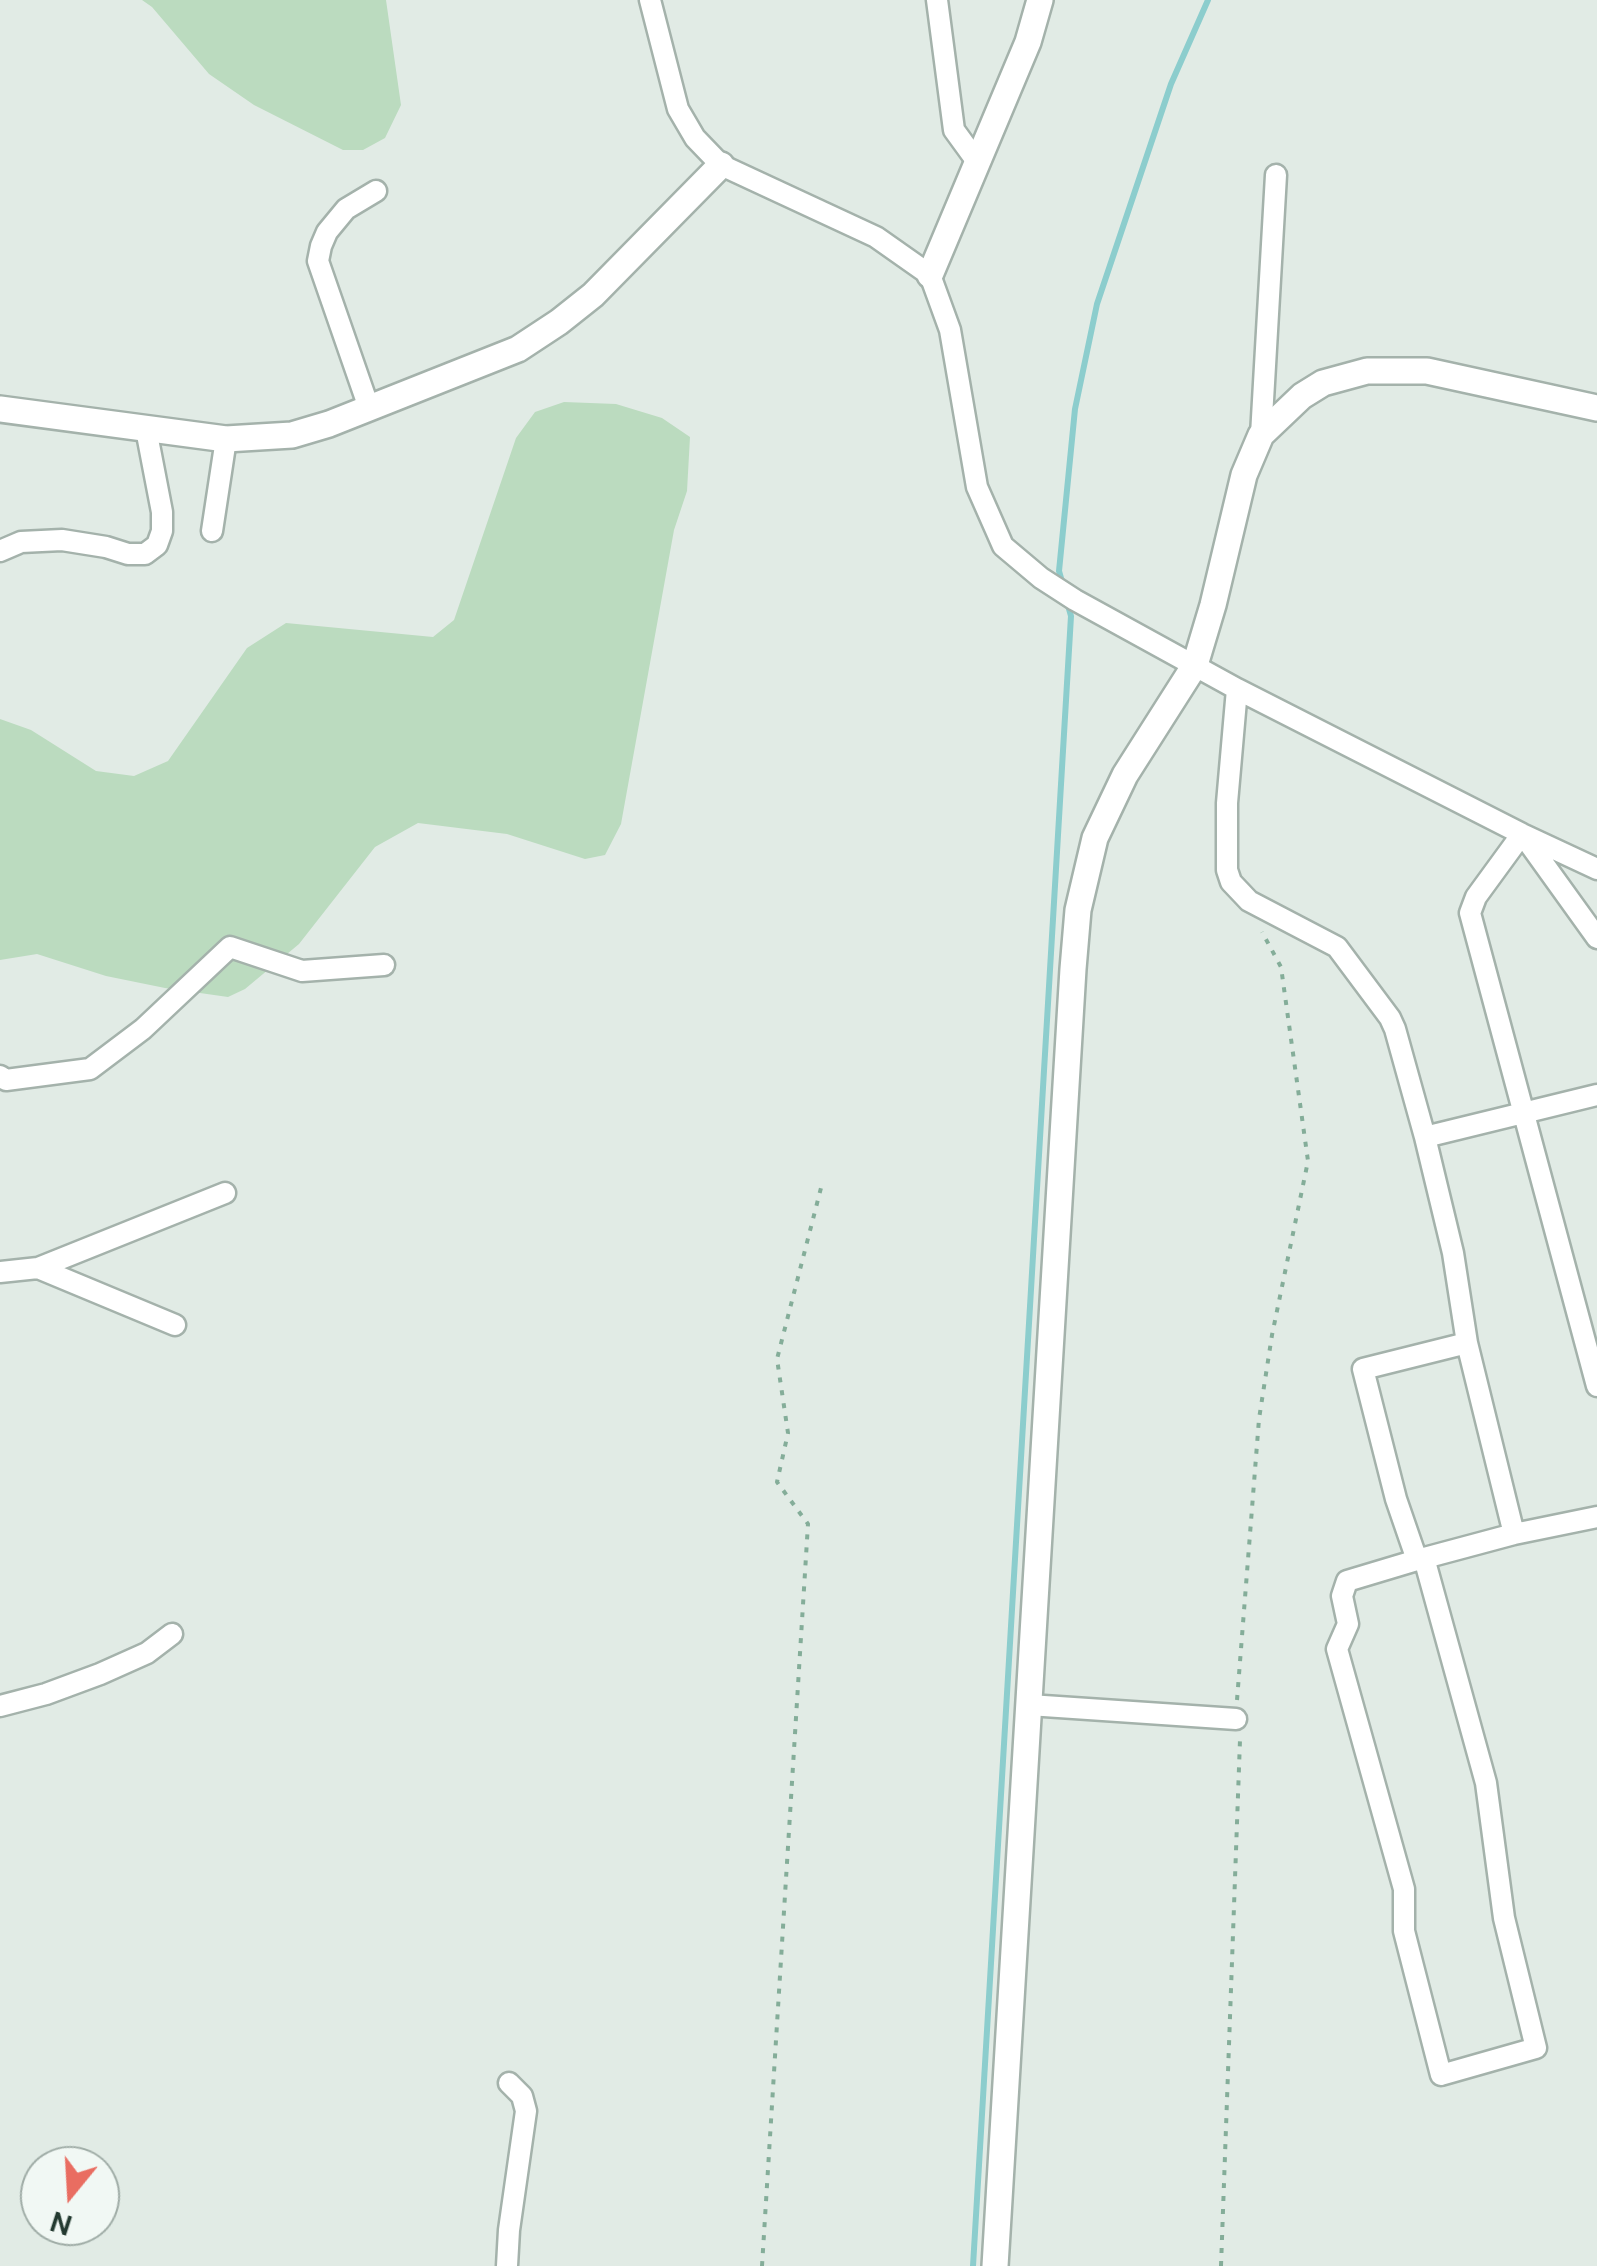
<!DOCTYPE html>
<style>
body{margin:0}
#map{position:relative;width:1597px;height:2266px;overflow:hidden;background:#e1ebe5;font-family:"DM Sans",sans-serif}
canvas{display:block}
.north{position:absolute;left:20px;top:2146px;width:100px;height:100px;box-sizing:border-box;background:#f1f8f4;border:2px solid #9faca6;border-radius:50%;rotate:198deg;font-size:28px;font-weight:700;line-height:40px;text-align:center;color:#233a30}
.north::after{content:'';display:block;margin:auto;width:35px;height:45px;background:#e96d61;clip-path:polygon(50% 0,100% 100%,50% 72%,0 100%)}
</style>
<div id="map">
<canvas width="1597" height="2266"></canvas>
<div class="north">N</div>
</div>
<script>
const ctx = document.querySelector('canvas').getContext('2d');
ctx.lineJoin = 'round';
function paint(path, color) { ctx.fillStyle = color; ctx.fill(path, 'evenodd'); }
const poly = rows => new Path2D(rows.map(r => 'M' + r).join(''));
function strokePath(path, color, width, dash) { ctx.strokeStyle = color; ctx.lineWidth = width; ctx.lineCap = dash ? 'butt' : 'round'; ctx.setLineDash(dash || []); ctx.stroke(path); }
const green = poly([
 [142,0,386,0,401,105,385,138,363,150,343,150,254,105,209,74,152,7],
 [564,402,616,404,662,418,690,437,687,491,674,530,621,824,605,855,585,859,507,834,418,823,375,847,299,944,245,989,228,997,165,988,106,976,37,954,0,960,0,719,31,730,96,771,134,776,168,761,247,648,286,623,433,637,454,620,516,438,535,412]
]);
const stream = poly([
 [1063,585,1059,571,1075,409,1097,304,1171,84,1208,0],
 [973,2266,1071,616,1067,602]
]);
const path = poly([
 [1237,1700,1259,1419,1272,1335,1308,1161,1281,967,1262,932],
 [762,2266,808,1524,777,1482,788,1433,777,1359,822,1184],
 [1221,2266,1240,1740]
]);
const minor = poly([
 [650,0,678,109,695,138,721,165,876,237,930,275,950,330,977,487,1003,546,1041,578,1075,600,1237,689,1522,834,1597,869],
 [937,0,954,130,978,163],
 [369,408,318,261,321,246,327,232,346,209,376,191],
 [1261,435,1276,175],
 [212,531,226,439],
 [0,551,21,542,62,540,106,547,128,554,145,554,157,545,162,531,162,512,146,429],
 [1237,689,1227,803,1227,870,1231,882,1249,901,1337,947,1390,1018,1395,1029,1425,1137,1453,1253,1467,1343,1363,1369,1396,1499,1417,1560,1514,1534,1597,1517],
 [1522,834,1476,897,1470,913,1597,1386],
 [1523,835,1597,938],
 [0,1076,6,1080,90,1069,143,1029,230,947,302,971,384,965],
 [1425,1137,1597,1095],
 [38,1268,175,1325],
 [0,1272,38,1268,225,1193],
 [1467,1343,1514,1534],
 [1417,1560,1347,1581,1342,1596,1348,1624,1337,1649,1404,1889,1404,1931,1441,2075,1536,2048,1504,1918,1486,1783,1424,1558],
 [1029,1705,1236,1719],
 [0,1706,46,1694,100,1674,147,1653,172,1634],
 [507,2266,509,2230,526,2111,522,2096,509,2083]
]);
const tertiary = poly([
 [930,275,1028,42,1040,0],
 [0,409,226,439,292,435,329,424,518,349,559,322,593,295,721,165],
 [995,2266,1073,969,1078,910,1095,838,1125,775,1195,665,1213,605,1244,475,1261,435,1302,396,1323,383,1367,371,1427,371,1597,408]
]);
paint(green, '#bbdbbf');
strokePath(stream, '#8ccdcd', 6);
strokePath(minor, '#a4b2ab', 25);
strokePath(tertiary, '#a4b2ab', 30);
strokePath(path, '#84ad99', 4, [5, 8]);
strokePath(minor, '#fff', 20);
strokePath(tertiary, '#fff', 25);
</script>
